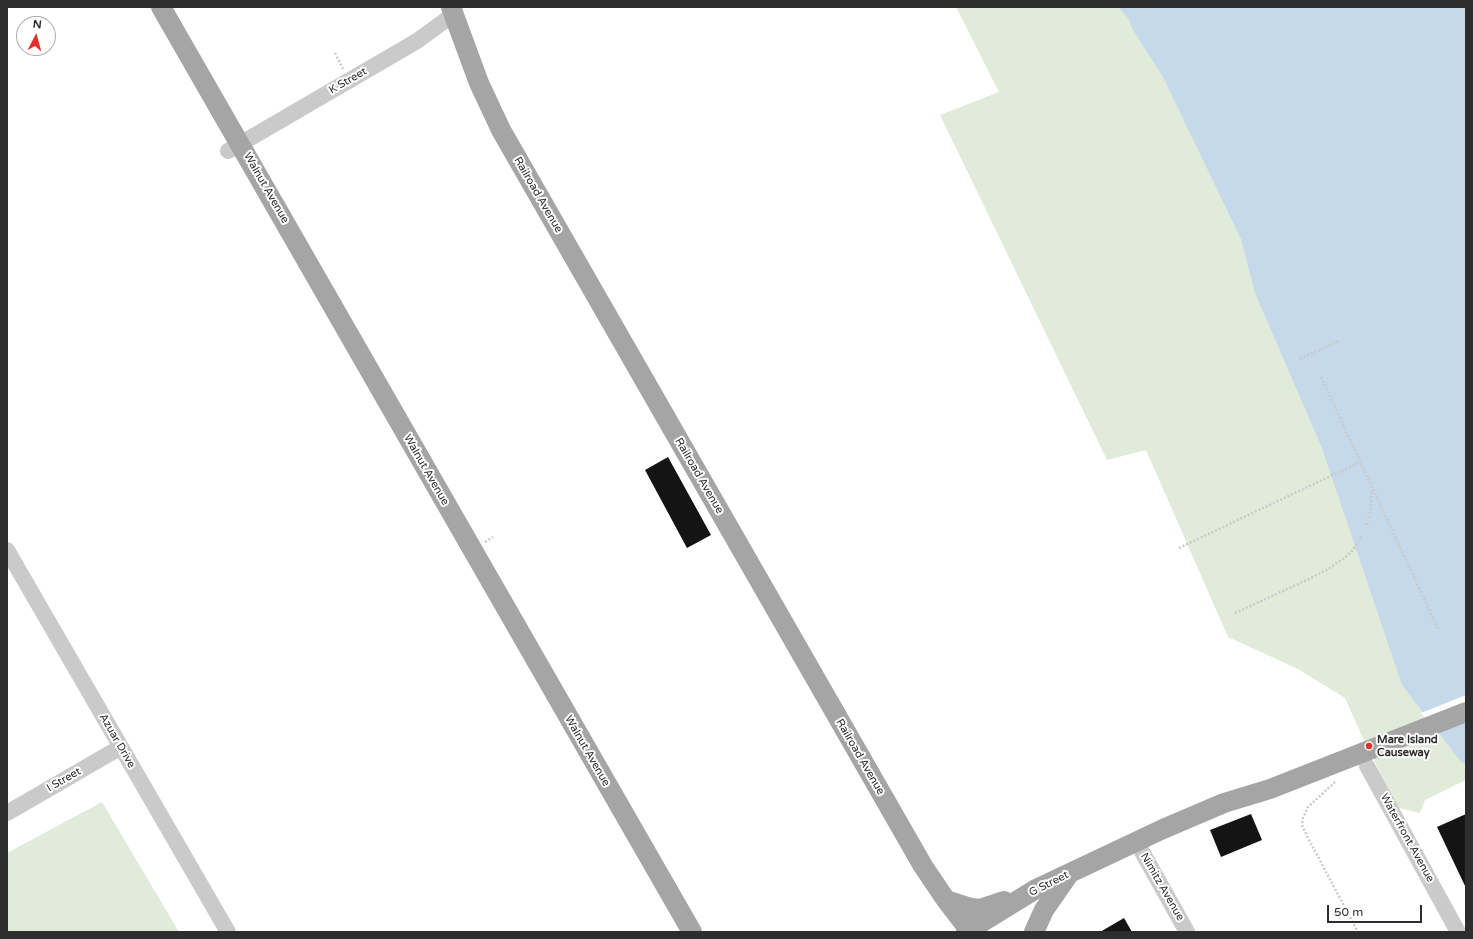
<!DOCTYPE html>
<style>
body{margin:0}
#map{position:relative;width:1473px;height:939px;overflow:hidden;background:#fff;font-family:"Varela Round",sans-serif}
canvas{display:block}
.frame{position:absolute;inset:0;border:8px solid #2d2d2d;pointer-events:none}
.north{position:absolute;left:16px;top:16px;width:40px;height:40px;box-sizing:border-box;background:#fff;border:1px solid #ababab;border-radius:50%;rotate:6deg;font-size:11px;font-weight:700;line-height:16px;text-align:center;color:#2d2d2d}
.north::after{content:'';display:block;margin:auto;width:14px;height:18px;background:#e72e2b;clip-path:polygon(50% 0,100% 100%,50% 72%,0 100%)}
.scale{position:absolute;left:1327px;top:905px;width:95px;height:18px;box-sizing:border-box;border:2px solid #2d2d2d;border-top:0;padding-left:5px;font-size:12px;line-height:14px;white-space:nowrap;color:#2d2d2d;-webkit-text-stroke:3px #fff;paint-order:stroke}
</style>
<div id="map">
<canvas width="1473" height="939"></canvas>
<div class="frame"></div>
<div class="north">N</div>
<div class="scale">50 m</div>
</div>
<script>
const ctx = document.querySelector('canvas').getContext('2d');
ctx.lineJoin = 'round';
function paint(path, color) { ctx.fillStyle = color; ctx.fill(path, 'evenodd'); }
const poly = rows => new Path2D(rows.map(r => 'M' + r).join(''));
function strokePath(path, color, width, dash) { ctx.strokeStyle = color; ctx.lineWidth = width; ctx.lineCap = dash ? 'butt' : 'round'; ctx.setLineDash(dash || []); ctx.stroke(path); }
function write(font, color, halo, rows, align = 'center') {
  ctx.font = font + ' "Varela Round",sans-serif'; ctx.lineWidth = 4; ctx.setLineDash([]); ctx.textBaseline = 'middle'; ctx.strokeStyle = halo; ctx.fillStyle = color; for (const [text, x, y, turn = 0] of rows) {
    ctx.save(); ctx.translate(x, y); ctx.rotate((+turn || 0) * Math.PI / 180); ctx.textAlign = isNaN(turn) ? turn : align; if (halo) ctx.strokeText(text, 0, 0); ctx.fillText(text, 0, 0); ctx.restore();
  }
}
const green = poly([
 [956,7,1144,7,1466,742,1466,780,1425,800,1420,813,1398,808,1362,736,1345,698,1298,669,1228,637,1146,450,1107,460,940,115,999,92],
 [102,802,179,932,7,932,7,853]
]);
const water = poly([
 [1118,7,1466,7,1466,762,1462,763,1402,685,1322,448,1255,293,1241,239,1162,75,1133,30,1128,18]
]);
const pier = poly([
 [1466,695,1466,722,1437,733,1421,713]
]);
const building = poly([
 [668,457,711,535,687,548,645,470],
 [1251,814,1262,840,1221,857,1210,830],
 [1466,814,1466,888,1437,827],
 [1124,918,1132,932,1100,932]
]);
const path = poly([
 [335,53,343,69],
 [1300,359,1339,341],
 [1321,377,1438,629],
 [1366,525,1370,515,1372,490],
 [485,542,493,537],
 [1179,548,1360,462],
 [1235,613,1309,579,1328,569,1343,559,1353,550,1362,535],
 [1335,782,1308,807,1303,818,1302,825,1308,838,1358,932]
]);
const minor = poly([
 [228,151,417,41,454,14],
 [7,550,228,932],
 [1367,766,1458,932],
 [7,813,121,747],
 [1136,841,1187,932]
]);
const major = poly([
 [161,7,692,932],
 [451,7,479,83,501,130,923,866,946,900,969,930],
 [946,900,971,908,980,909,1004,901],
 [966,932,1036,889,1163,829,1224,803,1270,789,1466,712],
 [1034,932,1044,910,1069,874]
]);
const markers = [
 [1369,746,4,"#e72e2b"]
];
const streetNames = [
 ["K Street",348,81,-30],
 ["Walnut Avenue",266,188,60],
 ["Railroad Avenue",538,195,60],
 ["Walnut Avenue",426,470,60],
 ["Railroad Avenue",699,476,60],
 ["Azuar Drive",117,741,60],
 ["Walnut Avenue",587,751,60],
 ["Railroad Avenue",860,757,60],
 ["I Street",64,780,-30],
 ["Waterfront Avenue",1407,838,61],
 ["G Street",1049,884,-27],
 ["Nimitz Avenue",1162,887,60]
];
const poiNames = [
 ["Mare Island",1377,740],
 ["Causeway",1377,753]
];
paint(green, '#e1ebda');
paint(water, '#c5d9eb');
paint(pier, '#fff');
paint(building, '#141414');
strokePath(path, '#cacaca', 2.5, [2, 2]);
strokePath(minor, '#cacaca', 16);
strokePath(major, '#a5a5a5', 20);
for (const [x, y, r, color] of markers) { const dot = new Path2D(); dot.arc(x, y, r, 0, 2 * Math.PI); ctx.fillStyle = color; ctx.fill(dot); strokePath(dot, '#fff', 1.5); }
write('11px', '#2d2d2d', '#fff', streetNames);
write('bold 11px', '#2d2d2d', '#fff', poiNames, 'left');
</script>
